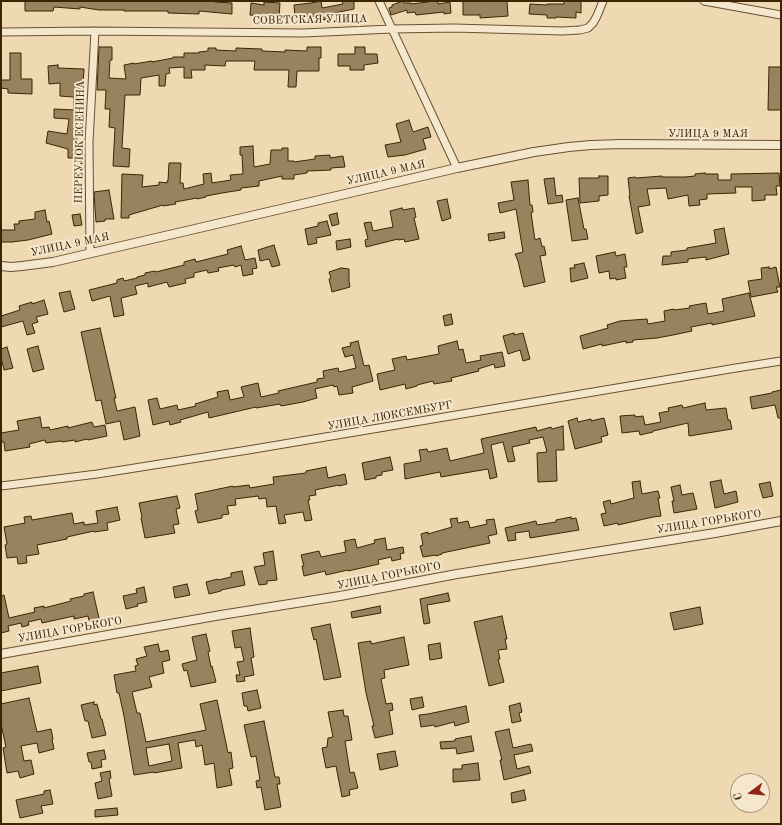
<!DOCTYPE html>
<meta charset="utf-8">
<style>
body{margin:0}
#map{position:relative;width:782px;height:825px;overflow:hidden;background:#efd9b3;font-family:"Old Standard TT",serif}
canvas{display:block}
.frame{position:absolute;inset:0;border:2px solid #3b2503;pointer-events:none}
.north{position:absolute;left:730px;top:773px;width:40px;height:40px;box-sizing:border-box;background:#f5e6ce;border:1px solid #ab997d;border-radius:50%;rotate:254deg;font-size:11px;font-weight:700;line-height:16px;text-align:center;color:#3b2503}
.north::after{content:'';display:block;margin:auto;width:14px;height:18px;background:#8f2418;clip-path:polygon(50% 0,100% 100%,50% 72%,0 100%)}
</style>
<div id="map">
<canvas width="782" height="825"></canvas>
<div class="frame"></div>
<div class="north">С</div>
</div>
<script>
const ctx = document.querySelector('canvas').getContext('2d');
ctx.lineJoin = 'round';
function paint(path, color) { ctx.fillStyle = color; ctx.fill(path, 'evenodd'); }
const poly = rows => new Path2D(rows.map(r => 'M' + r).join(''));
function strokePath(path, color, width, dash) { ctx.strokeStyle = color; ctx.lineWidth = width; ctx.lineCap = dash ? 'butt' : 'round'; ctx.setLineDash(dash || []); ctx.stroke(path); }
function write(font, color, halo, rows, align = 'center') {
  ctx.font = font + ' "Old Standard TT",serif'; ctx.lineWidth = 4; ctx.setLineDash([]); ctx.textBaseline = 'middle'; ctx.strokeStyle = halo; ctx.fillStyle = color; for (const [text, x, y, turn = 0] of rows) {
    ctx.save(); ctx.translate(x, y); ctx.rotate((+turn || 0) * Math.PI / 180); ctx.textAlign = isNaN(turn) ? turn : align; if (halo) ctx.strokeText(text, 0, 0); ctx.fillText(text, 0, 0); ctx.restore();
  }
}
const building = poly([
 [25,1,215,1,215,2,232,3,232,14,199,11,199,14,168,13,168,11,124,11,124,10,99,10,80,7,80,9,54,7,53,11,25,11,25,1],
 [321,1,322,8,343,4,342,1,354,1,354,9,329,14,330,19,321,20,320,16,295,18,294,5,311,3,321,1],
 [403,1,404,3,411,3,411,4,428,2,428,1,438,1,438,4,450,2,451,13,444,14,444,12,416,15,415,12,407,13,407,10,391,15,389,8,392,7,392,5,403,1],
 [463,1,507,1,508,16,480,18,480,15,463,15,463,1],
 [564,1,581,1,581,13,576,12,576,18,556,17,556,18,547,18,547,15,529,14,530,4,547,5,547,4,564,4,564,1],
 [264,2,280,3,279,18,250,15,251,3,264,5,264,2],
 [99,47,112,47,112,60,110,60,109,78,126,79,124,65,134,63,134,64,152,61,152,62,173,58,173,57,184,57,184,53,199,53,199,52,208,51,208,48,216,48,216,50,236,51,236,48,262,49,262,51,285,52,285,50,307,51,307,47,321,47,321,58,319,58,319,71,297,71,296,87,288,87,289,70,254,70,255,61,226,61,225,66,205,65,205,70,191,70,192,78,184,78,184,67,169,68,170,73,166,74,165,86,159,86,159,75,141,78,140,95,125,95,122,148,130,149,129,167,113,166,115,128,109,127,110,109,105,109,106,90,97,90,99,47],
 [355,47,365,47,365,54,377,54,378,63,364,65,364,70,350,70,350,66,338,66,338,54,355,54,355,47],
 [10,53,21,53,21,79,32,79,32,94,8,93,8,89,1,88,1,80,10,80,10,53],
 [58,65,58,68,84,69,81,120,79,134,77,134,76,150,79,150,78,158,68,158,68,149,46,143,48,131,67,134,69,119,54,118,54,109,74,110,74,97,60,96,60,83,49,84,48,66,58,65],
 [769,67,781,67,781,110,768,110,769,67],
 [409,120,413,132,428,127,431,137,423,139,426,149,405,155,388,157,385,145,401,142,396,124,409,120],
 [253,146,254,167,270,164,271,150,282,150,282,148,288,148,288,161,294,161,294,162,315,159,315,156,330,155,330,158,343,156,345,167,331,168,331,170,307,171,307,173,294,175,294,179,282,179,282,176,259,181,259,186,241,188,241,190,222,193,206,196,206,197,197,199,197,198,175,202,176,204,163,206,163,205,129,215,129,218,121,218,122,174,143,175,142,187,159,185,159,182,167,183,167,181,168,181,169,163,181,163,180,183,183,183,184,189,204,184,203,174,211,173,212,183,231,180,230,175,243,174,242,155,240,155,240,147,253,146],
 [705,173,705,174,718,174,718,180,731,180,731,174,779,173,780,186,776,186,777,195,765,195,765,200,752,201,752,187,735,187,736,193,707,194,707,199,699,200,700,205,689,206,688,195,668,199,666,188,647,189,650,205,638,207,643,232,636,234,629,196,630,196,628,178,635,177,636,178,662,176,662,177,685,177,695,176,695,174,705,173],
 [599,176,608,176,608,195,599,196,599,201,580,203,579,178,599,178,599,176],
 [554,178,556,196,562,195,563,202,548,204,544,179,554,178],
 [528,180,530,205,532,205,533,212,531,213,535,240,540,238,542,247,544,246,546,255,540,256,545,282,524,287,518,261,515,254,523,252,516,209,500,213,498,203,514,200,511,182,528,180],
 [109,190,114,219,105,219,105,221,96,222,95,209,94,192,109,190],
 [578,198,584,229,586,229,588,239,572,241,566,200,578,198],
 [447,199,451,218,442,221,437,201,447,199],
 [402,208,403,210,414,208,416,217,414,218,419,239,405,242,404,239,398,240,398,239,366,247,365,240,368,239,364,223,371,222,373,231,393,227,390,211,402,208],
 [45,210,47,222,49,221,52,234,28,240,12,242,1,242,1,230,15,230,14,224,19,224,19,221,35,219,35,212,45,210],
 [337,213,339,224,332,226,329,215,337,213],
 [80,214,82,225,74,226,72,215,80,214],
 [327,221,331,235,316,238,317,243,308,245,305,229,318,226,318,223,327,221],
 [724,228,729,254,706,260,706,257,688,259,688,262,662,265,663,256,671,256,671,252,687,250,687,248,716,243,714,230,724,228],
 [504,232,505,238,489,241,488,234,504,232],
 [350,239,351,247,337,250,336,241,350,239],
 [274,245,280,265,272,267,269,259,260,261,258,250,274,245],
 [241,246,245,260,255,258,257,268,252,269,253,274,243,276,241,265,235,267,234,265,218,268,219,271,208,273,207,270,194,273,194,277,185,279,186,283,169,287,167,282,148,287,148,283,135,286,137,294,121,298,124,315,114,317,110,296,92,301,89,290,117,283,117,280,123,278,124,281,137,278,137,277,145,275,145,273,155,271,156,272,184,265,184,262,195,259,196,262,228,254,227,250,241,246],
 [615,252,616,256,625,254,627,267,624,267,626,278,616,280,616,278,610,279,609,271,599,273,596,256,615,252],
 [584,263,588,278,571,282,570,268,575,268,574,265,584,263],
 [769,267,769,269,776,267,780,287,776,287,778,292,751,297,748,281,762,279,761,268,769,267],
 [341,268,349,269,349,281,350,287,332,292,329,279,331,278,329,272,341,268],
 [70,291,75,309,64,312,59,293,70,291],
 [749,293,755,316,712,325,712,323,691,327,692,331,673,335,657,338,633,340,633,342,626,343,626,341,602,346,602,344,583,349,580,336,608,328,607,325,620,321,647,319,648,324,665,321,664,311,674,309,674,310,690,308,689,306,706,303,708,314,724,311,722,299,749,293],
 [44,300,48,314,36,317,38,322,32,324,35,333,27,335,23,321,1,327,1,316,20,310,19,306,32,302,32,304,44,300],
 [451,314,453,324,445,326,443,316,451,314],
 [100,328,116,398,114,398,117,411,135,407,140,436,124,440,120,421,106,424,101,400,96,401,81,332,100,328],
 [514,333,514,335,523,333,530,359,523,361,520,350,508,354,503,336,514,333],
 [358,341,364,366,369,365,373,381,352,387,353,393,339,395,337,386,334,387,333,385,315,389,317,398,303,402,281,406,280,404,256,408,256,407,209,418,208,412,180,420,181,422,170,425,169,421,153,425,148,400,157,398,160,409,177,405,178,410,196,406,195,404,218,397,217,392,228,390,230,400,244,397,241,387,258,383,261,397,279,393,278,391,317,382,317,379,324,378,323,371,338,368,339,372,356,368,353,355,345,357,342,348,351,346,350,343,358,341],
 [457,341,459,350,463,349,466,363,481,360,480,356,502,352,505,366,495,368,494,364,478,369,479,371,451,378,452,381,434,384,433,381,417,385,417,386,406,389,405,384,380,390,377,374,395,370,392,359,406,356,407,360,439,354,438,346,457,341],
 [38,346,44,369,33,372,27,349,38,346],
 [7,347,13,368,4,370,1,358,1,349,7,347],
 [781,390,781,418,778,418,775,405,752,409,750,397,772,393,772,392,781,390],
 [705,403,706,410,726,408,728,420,730,420,732,429,689,436,688,423,653,431,653,432,640,435,639,431,622,433,620,416,635,415,635,417,643,416,645,425,661,422,659,413,669,411,668,408,682,405,683,408,705,403],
 [40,417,42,428,49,427,50,430,68,426,68,428,92,422,94,427,105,425,107,436,88,440,87,439,75,442,75,440,62,442,62,441,46,443,45,440,29,444,30,447,5,451,4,442,1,442,1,433,19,430,17,421,40,417],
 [577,418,578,422,591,419,591,421,604,418,608,435,601,437,602,442,575,449,568,421,577,418],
 [563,426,564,450,556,450,557,481,538,482,537,453,547,452,543,437,529,440,530,443,512,447,515,461,508,462,503,442,491,445,497,477,490,479,488,469,441,477,440,472,405,479,404,464,421,461,419,450,427,449,428,452,447,448,450,461,484,453,481,439,536,427,537,431,551,427,552,429,563,426],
 [390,457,393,470,382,472,382,475,376,476,376,478,365,480,362,463,390,457],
 [326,467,328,478,345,474,347,484,339,486,339,485,315,490,316,495,309,496,310,500,308,500,312,520,305,521,303,512,284,515,286,523,279,524,276,506,267,507,266,498,259,499,258,496,235,499,236,505,227,506,229,514,222,515,222,518,198,523,195,511,198,510,195,494,233,486,233,487,249,485,250,488,274,484,273,477,306,473,306,471,326,467],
 [721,480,724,494,736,491,738,502,715,508,710,482,721,480],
 [640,481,642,494,658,491,660,498,658,498,661,516,653,517,618,525,618,523,604,526,601,514,606,513,603,502,610,500,611,504,634,498,632,482,640,481],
 [770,482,773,496,763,498,759,484,770,482],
 [680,485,682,495,693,493,697,509,674,513,672,501,674,501,671,487,680,485],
 [177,496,180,508,176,509,179,524,173,525,175,533,145,538,141,518,142,517,139,503,177,496],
 [117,507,120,520,107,523,108,530,94,532,94,531,67,537,67,539,37,545,39,554,26,556,27,563,18,564,17,557,7,558,5,545,7,544,4,527,25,523,24,517,31,516,32,520,72,513,74,524,84,522,84,525,98,523,96,511,117,507],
 [571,517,571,519,576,518,579,530,530,538,529,531,515,533,516,540,508,541,505,528,536,521,537,525,556,522,556,520,571,517],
 [457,518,458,523,468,521,470,528,487,524,486,520,494,519,497,534,488,536,490,543,442,553,442,554,436,556,436,555,423,557,420,546,423,545,421,534,428,532,428,534,452,527,450,519,457,518],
 [385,538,387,550,403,547,404,553,400,554,401,559,392,561,391,557,378,560,379,564,348,571,348,570,326,575,325,571,304,576,302,566,304,566,301,555,319,551,321,557,346,552,344,541,355,539,357,548,375,543,374,540,385,538],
 [273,551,277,580,267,581,267,584,259,585,254,567,265,565,263,553,273,551],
 [242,571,245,585,221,590,221,591,209,594,206,582,218,579,218,580,231,577,231,573,242,571],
 [187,584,190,595,175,598,173,587,187,584],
 [144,587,147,602,137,604,138,606,126,609,123,596,137,593,136,589,144,587],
 [93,592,99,618,89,621,88,616,74,619,74,616,42,623,41,619,28,622,29,625,22,627,21,623,8,626,9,631,1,633,1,596,4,595,9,618,35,612,34,608,44,606,44,608,71,601,70,599,84,596,84,594,93,592],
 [448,593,450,601,427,605,430,623,424,624,420,599,448,593],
 [380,606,381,613,352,618,351,612,380,606],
 [700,607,703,624,674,630,670,613,700,607],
 [502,616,507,639,505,639,507,649,498,650,500,659,498,659,504,682,489,686,474,622,502,616],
 [330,624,341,677,324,680,316,639,314,640,311,628,330,624],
 [250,628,254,657,251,658,254,675,244,677,245,681,237,682,236,675,240,675,237,662,244,661,241,647,235,648,232,631,250,628],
 [206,634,210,651,208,652,211,667,212,666,216,682,191,687,187,670,184,671,182,664,197,660,192,637,206,634],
 [404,637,409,665,384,670,385,678,381,679,386,704,392,703,393,710,389,711,393,734,375,738,372,726,374,726,366,693,358,643,371,641,371,644,404,637],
 [440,643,442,658,430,660,428,645,440,643],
 [158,644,160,652,168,650,170,660,162,662,164,673,149,677,152,687,132,692,137,713,140,713,146,742,206,730,200,704,217,700,228,753,231,752,233,768,229,769,232,785,217,788,214,763,205,765,202,745,196,747,195,740,178,743,182,768,154,773,154,772,134,775,124,716,119,693,117,693,114,675,136,671,135,666,138,665,136,659,147,656,144,647,158,644],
 [169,744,172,761,149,766,146,748,169,744],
 [38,666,41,683,1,691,1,673,38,666],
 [257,690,261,708,248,711,247,706,244,706,242,693,257,690],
 [422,697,424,707,412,710,410,699,422,697],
 [29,698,37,732,51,729,53,739,52,739,54,749,39,753,37,743,21,746,24,761,31,760,34,774,20,778,18,771,7,773,3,748,6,747,1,724,1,704,29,698],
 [94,702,94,705,97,704,101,719,102,719,106,735,92,738,88,721,85,721,81,705,94,702],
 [520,703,522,712,519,713,521,721,512,723,509,706,520,703],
 [466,706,469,722,455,726,454,722,435,727,434,725,421,727,419,715,428,714,466,706],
 [343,710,344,716,348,716,352,740,345,741,350,773,354,772,358,788,349,790,350,795,342,797,336,766,326,768,322,748,327,747,328,738,333,737,328,712,343,710],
 [264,721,275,777,279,777,280,784,277,784,281,807,265,810,261,787,257,788,256,781,260,780,256,756,251,757,244,725,264,721],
 [509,729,513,748,531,744,533,751,514,755,517,769,529,766,531,773,504,780,500,760,502,760,495,732,509,729],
 [471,736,474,751,457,754,456,748,441,749,440,742,455,741,455,739,471,736],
 [104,750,106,759,101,760,102,767,92,769,91,762,89,762,87,753,104,750],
 [395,751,398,766,380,770,377,754,395,751],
 [478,763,480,780,453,782,453,769,462,769,462,765,478,763],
 [110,771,111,778,109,779,112,796,98,799,95,783,102,781,100,773,110,771],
 [50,790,53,804,41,806,43,813,20,818,16,800,44,794,44,791,50,790],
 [524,790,526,800,512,803,511,793,524,790],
 [117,808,118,815,95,817,95,810,117,808]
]);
const minor = poly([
 [379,1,457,168],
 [704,1,781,15],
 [1,32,95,31,303,33,392,29,454,28,562,31,580,30,588,28,593,23,597,16,603,1],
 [90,253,89,142,95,31],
 [1,486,97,474,248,450,736,368,781,361]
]);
const tertiary = poly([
 [1,266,11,267,22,266,53,262,457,168,534,152,569,147,591,145,621,144,781,145],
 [1,654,221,615,340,596,457,574,715,533,781,521]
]);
const streetNames = [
 ["СОВЕТСКАЯ УЛИЦА",310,20,-1],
 ["УЛИЦА 9 МАЯ",708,134],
 ["ПЕРЕУЛОК ЕСЕНИНА",80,142,-89],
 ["УЛИЦА 9 МАЯ",386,173,-13],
 ["УЛИЦА 9 МАЯ",70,245,-12],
 ["УЛИЦА ЛЮКСЕМБУРГ",390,416,-10],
 ["УЛИЦА ГОРЬКОГО",709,522,-9],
 ["УЛИЦА ГОРЬКОГО",389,576,-11],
 ["УЛИЦА ГОРЬКОГО",70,630,-10]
];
paint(building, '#99835f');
strokePath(building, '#3b2503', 1);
strokePath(minor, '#68522f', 9);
strokePath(tertiary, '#68522f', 10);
strokePath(minor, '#f5e6ce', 7);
strokePath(tertiary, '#f5e6ce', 8);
write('11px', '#3b2503', '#f5e6ce', streetNames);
</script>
